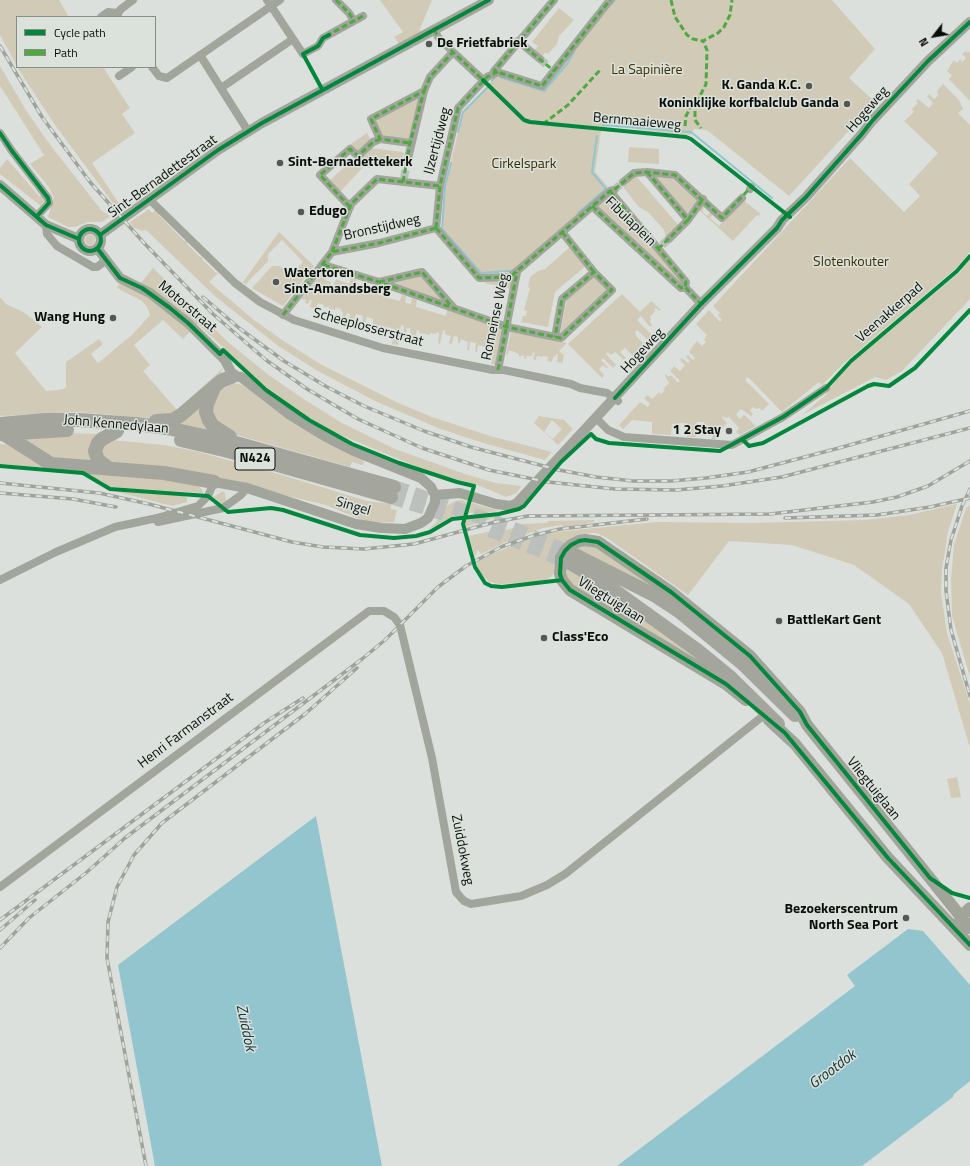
<!DOCTYPE html>
<meta charset="utf-8">
<style>
body{margin:0}
#map{position:relative;width:970px;height:1166px;overflow:hidden;background:#dce0dc;font-family:"Titillium Web",sans-serif}
canvas{display:block}
.legend{position:absolute;left:16px;top:16px;width:140px;height:52px;box-sizing:border-box;background:#dae2db;border:1px solid #878d87;margin:0;padding:5px 7px;list-style:none;font-size:12px;color:#0a0d0a}
.legend li{display:flex;align-items:center;gap:8px;height:20px}
.legend b{width:20px;border:1px solid #878d87}
.north{position:absolute;left:914px;top:16px;width:40px;height:40px;-webkit-text-stroke:3px #dae2db;paint-order:stroke;rotate:239deg;font-size:11px;font-weight:700;line-height:16px;text-align:center;color:#0a0d0a}
.north::after{content:'';display:block;margin:auto;width:14px;height:18px;background:#0a0d0a;clip-path:polygon(50% 0,100% 100%,50% 72%,0 100%)}
</style>
<div id="map">
<canvas width="970" height="1166"></canvas>
<ul class="legend">
<li><b style="height:5px;background:#00873e"></b>Cycle path</li>
<li><b style="height:5px;background:#50a841"></b>Path</li>
</ul>
<div class="north">N</div>
</div>
<script>
const ctx = document.querySelector('canvas').getContext('2d');
ctx.lineJoin = 'round';
function paint(path, color) { ctx.fillStyle = color; ctx.fill(path, 'evenodd'); }
const poly = rows => new Path2D(rows.map(r => 'M' + r).join(''));
function strokePath(path, color, width, dash) { ctx.strokeStyle = color; ctx.lineWidth = width; ctx.lineCap = dash ? 'butt' : 'round'; ctx.setLineDash(dash || []); ctx.stroke(path); }
function write(font, color, halo, rows, align = 'center') {
  ctx.font = font + ' "Titillium Web",sans-serif'; ctx.lineWidth = 3; ctx.setLineDash([]); ctx.textBaseline = 'middle'; ctx.strokeStyle = halo; ctx.fillStyle = color; for (const [text, x, y, turn = 0] of rows) {
    ctx.save(); ctx.translate(x, y); ctx.rotate((+turn || 0) * Math.PI / 180); ctx.textAlign = isNaN(turn) ? turn : align; if (halo) ctx.strokeText(text, 0, 0); ctx.fillText(text, 0, 0); ctx.restore();
  }
}
const green = poly([
 [0,0,59,0,69,17,17,17,17,66,0,35],
 [380,0,432,0,420,29,420,33,399,44,394,37,403,32],
 [613,0,832,0,875,49,849,78,875,102,789,196,707,130,694,129,690,135,660,132,636,129,614,121,601,131,595,172,608,187,512,271,481,273,442,229,445,186,463,112,496,76,543,88],
 [559,8,574,20,559,36,557,44,548,54,545,52,542,57,534,51,538,46,532,42],
 [966,51,968,53,970,51,970,101,949,79,952,75,947,71,954,60,957,63,960,59,962,62,966,58,962,54],
 [0,66,27,112,51,146,102,211,110,216,102,222,88,222,75,227,68,227,48,217,54,197,48,186,30,164,44,155,0,86],
 [17,67,103,67,130,108,122,114,135,133,92,163,120,205,118,210,55,125],
 [943,84,959,100,963,109,958,113,970,125,970,251,961,264,844,363,822,385,819,382,782,412,748,377,745,380,769,404,762,411,760,408,756,409,753,407,750,410,753,414,751,416,741,409,736,414,740,419,744,415,756,426,740,435,736,432,739,428,729,417,725,418,723,416,722,417,727,423,721,429,717,429,716,439,712,439,713,427,704,425,704,422,697,422,696,437,687,437,688,425,684,423,672,424,671,435,652,434,652,422,632,420,623,429,619,425,640,402,648,407,650,404,644,398,648,395,652,399,659,392,661,394,665,390,663,389,669,383,665,376,666,374,669,377,671,375,678,383,680,381,671,372,671,370,674,366,680,371,685,365,680,360,682,358,688,363,690,361,686,357,688,355,693,360,695,358,689,352,692,347,697,341,702,346,706,342,704,340,707,335,696,324,709,310,720,322,722,320,718,315,720,313,713,306,850,158,904,212,920,196,909,184,938,153,904,121,914,112,912,109,918,103,916,101,918,99,929,108,933,103,927,96,929,94,934,99,938,96,937,91],
 [416,99,418,100,409,139,383,137,376,123,378,120],
 [367,133,372,142,359,154,348,146],
 [629,147,659,149,659,164,628,162],
 [369,148,404,152,402,162,392,161,391,164,381,162,380,164,373,163,372,167,369,168,365,165,340,192,329,181,355,157],
 [7,159,39,196,43,194,45,199,41,206,0,174,0,168],
 [636,176,680,227,666,238,664,230,649,213,639,207,623,187],
 [657,177,672,179,698,201,687,213,656,178],
 [608,196,682,281,682,284,598,207,597,204],
 [743,200,761,214,758,216,757,215,733,241,699,210,704,205,705,206,702,211,707,216,711,212,713,214,710,218,719,226],
 [149,209,152,213,155,210,160,214,159,215,184,241,186,240,188,242,187,244,199,256,203,258,202,259,215,272,218,273,209,282,254,320,285,342,322,365,396,402,432,417,490,436,552,452,545,460,480,442,438,428,375,401,316,370,277,345,216,297,146,230,142,231,133,227,130,222],
 [279,232,314,266,283,306,252,288,272,266,280,266,290,276,303,262,282,240,268,254,268,261,246,284,243,282],
 '85 240a5 5 0 1 1 10 0a5 5 0 1 1-10 0Z',
 [571,246,587,265,555,292,548,327,521,322,523,316,526,316,527,311,524,310,530,288,528,287,530,277,538,271,545,269],
 [970,257,970,299,902,371,886,380,875,377,802,415,827,394,826,391,849,365,960,272],
 [153,268,229,343,270,376,302,398,342,423,395,449,465,474,496,483,521,486,517,493,506,497,480,486,425,470,331,431,287,404,268,389,198,324,183,339,163,320,134,345,150,365,143,371,177,410,223,368,220,376,181,413,162,419,77,412,0,416,0,297,6,304,25,313,42,327,15,353,46,391,59,390,66,388,66,362,99,339,103,344,91,354,98,363,132,335,150,315,147,307,142,301,117,288,121,281,136,289],
 [325,269,328,270,325,280,331,282,330,286,333,287,336,279,349,284,351,278,357,280,354,288,360,290,359,292,362,294,363,291,369,291,383,296,385,289,389,291,388,298,400,301,402,295,406,296,405,303,411,304,412,298,417,300,416,307,446,316,447,310,503,328,496,365,491,364,493,356,490,355,491,348,489,346,487,355,484,354,485,347,478,345,477,352,475,352,476,343,470,342,469,350,467,350,468,342,461,339,460,343,458,343,458,337,454,336,452,344,449,343,451,336,445,334,445,330,443,330,440,344,438,343,439,333,436,332,436,334,430,333,430,335,419,333,419,330,417,330,416,336,411,335,410,328,407,328,405,337,403,337,404,326,401,325,398,345,392,344,395,329,373,324,373,319,367,317,364,327,362,326,363,316,356,314,354,320,349,318,350,314,347,313,344,320,342,319,343,312,341,311,341,309,336,308,335,310,329,309,330,307,323,307,324,305,318,303,316,309,310,307,312,300,310,300,308,304,305,303,306,300,301,299],
 [420,276,443,301,390,283],
 [594,277,606,290,560,333,567,299],
 [512,280,511,289,485,283,485,281],
 [622,294,640,312,651,301,661,310,659,311,656,308,654,310,655,311,650,317,651,319,650,322,652,325,650,327,641,316,637,320,656,339,652,344,637,330,635,332,636,336,648,348,637,360,625,348,620,352,626,358,624,360,615,352,611,355,608,352,606,354,616,365,613,368,603,358,601,360,608,367,606,368,603,365,599,369,604,375,602,378,568,344],
 [511,332,567,343,559,351,564,355,562,365,562,363,557,362,558,353,553,358,552,362,547,361,548,357,543,356,542,357,537,356,536,360,533,359,535,353,533,352,532,356,527,356,526,359,524,358,524,355,519,357,519,354,512,351,509,351,508,355,506,354],
 [233,383,243,385,285,417,363,459,364,463,362,465,352,462,350,467,223,431,210,413,218,390],
 [203,402,210,431,174,424],
 [539,416,564,420,573,429,558,445,534,423],
 [552,420,562,429,553,439,544,432],
 [68,433,101,434,95,463,53,459,21,439,65,437],
 [111,440,164,445,199,452,282,475,367,501,391,504,391,509,397,510,394,522,374,523,364,521,326,505,189,473,105,461,101,445],
 [0,444,10,445,39,462,45,468,0,464],
 [86,473,114,473,197,484,202,489,203,493,109,487],
 [114,491,183,495,187,498,187,502,172,506],
 [223,491,225,493,226,501,221,505,213,497],
 [461,500,467,502,463,514,451,517,427,531,437,521,445,507,455,501],
 [472,503,499,511,505,511,469,513],
 [957,504,948,532,942,570,941,593,947,633,970,704,970,748,942,653,909,604,854,565,792,545,729,541,688,595,607,538,597,533,590,533,573,537,566,542,554,558,554,573,551,577,544,581,501,584,489,582,478,570,477,562,492,554,531,538,555,532,657,522,752,523,865,520,909,515],
 [970,505,970,677,952,616,951,579,954,545,966,508],
 [497,516,494,518,465,527,464,524,467,518],
 [594,520,594,522,563,528,562,525,543,528,506,542,481,554,478,550,475,556,468,536,497,530,502,531,517,527,519,524,547,523,548,521],
 [593,543,687,607,731,649,576,549,626,604,738,689,565,581,562,561,576,545],
 [957,777,961,797,951,798,947,779]
]);
const water = poly([
 [316,816,382,1166,155,1166,118,965],
 [908,929,923,931,970,985,970,1081,954,1094,953,1097,862,1166,617,1166,855,986,847,975]
]);
const stream = poly([
 [612,4,615,0],
 [500,77,544,91,567,64,574,52],
 [492,81,496,76],
 [603,125,691,132,772,198],
 [458,132,463,112,487,88],
 [451,163,445,186,442,229,481,273,511,271],
 [578,213,606,189,592,172,597,136]
]);
const minorTunnel = poly([
 [540,59,549,67],
 [404,178,407,163],
 [614,190,623,182],
 [662,245,669,239]
]);
const trunkTunnel = poly([
 [394,487,512,528,573,554],
 [391,497,444,514],
 [490,530,570,563]
]);
const minor = poly([
 [267,0,303,54,318,46,323,38,363,16],
 [336,0,349,13,354,21],
 [554,0,494,71,542,86,610,0],
 [101,17,108,12,118,13],
 [118,17,118,13,121,9,133,0],
 [434,29,438,37,453,52,483,80],
 [518,41,540,59],
 [200,55,248,131],
 [152,67,159,76,167,78,280,0],
 [119,76,132,67],
 [221,88,293,39],
 [424,91,430,77,453,52],
 [0,133,12,151,48,198,49,203,37,216],
 [407,163,424,91,371,119,380,139,410,143],
 [647,172,688,220,703,199],
 [623,182,634,173,647,172,675,175,722,218,742,198],
 [750,189,751,187],
 [610,191,686,282,685,287],
 [150,200,235,283,260,302,294,320,383,348,493,370,504,370,571,384,580,388,607,393,618,401],
 [592,206,681,288,685,287,701,304],
 [350,207,320,175,350,149,358,156,373,142,380,139],
 [46,225,47,234,57,246,93,267,97,267,105,261],
 [436,228,479,278,510,277,610,191,614,190],
 [436,228,440,186,458,108,487,77,498,72],
 [562,232,594,272],
 [669,239,688,220],
 [332,252,351,204,377,179,440,186],
 [324,265,379,282,507,327,555,337,561,338,612,290,594,272,562,299,555,337],
 [379,282,422,272,453,307],
 [283,315,332,252,379,243,436,228],
 [498,370,517,272],
 [596,418,608,430,624,437,732,445,783,417,826,388],
 [158,522,223,508,241,495,247,488],
 [0,580,56,552,115,527,157,518,198,506,208,496,214,482],
 [0,887,369,611,384,611,394,617,400,625,432,758,456,892,464,901,471,904,521,896,547,885,565,874,764,715]
]);
const tertiary = poly([
 [0,185,46,225,79,239],
 '79 240a11 11 0 1 1 22 0a11 11 0 1 1-22 0Z',
 [100,235,218,150,262,123,489,0],
 [97,248,120,278,150,293,188,323,225,360,233,376,241,377,290,415,326,437,354,451,421,478,431,487,435,495,435,502,428,518,421,523,405,529,381,528,356,524,247,488,214,482],
 [435,495,460,493,496,504,511,506,517,503,701,304,777,228,782,220,806,197,861,135,872,121,928,61,970,22]
]);
const secondary = poly([
 [746,700,726,684,570,590,562,580,560,574,561,558,565,551,571,545,579,541,585,540,598,542,671,592,750,656,800,712,807,725,970,928],
 [769,720,795,744,888,858,970,945],
 [959,924,961,917,970,908]
]);
const trunk = poly([
 [213,390,207,404,206,412,209,420,213,426,230,437],
 [156,421,173,420,181,415,221,381,233,376],
 [0,424,45,420,79,420,136,424,167,428,236,443,394,487],
 [2,433,51,464,164,473,214,482],
 [0,434,67,430],
 [181,440,228,451,391,497],
 [110,469,98,460,95,451,98,443,102,439,117,431],
 [573,554,654,595,680,612,742,663,795,715],
 [570,563,601,581,697,650,730,677,778,724]
]);
const rail = poly([
 [0,46,42,117,90,182,144,243,213,314,266,360,307,389,358,419,422,448,489,470,548,482,615,489,676,490,722,486,782,477,970,428],
 [203,297,239,328,284,361,327,387,364,406,424,431,471,447,559,470,596,477,633,481,671,481,706,478,748,472,839,448,970,411],
 [0,483,99,493,149,504,292,542,323,547,364,549,414,544,495,522,528,516,770,514,873,502,897,497,928,486,970,461],
 [970,489,962,506,951,540,946,568,946,591,951,630,970,696],
 [0,493,73,499,116,507],
 [785,518,877,515,930,507,970,498],
 [0,920,264,723,303,698],
 [0,930,35,900],
 [0,948,29,918,87,872,125,838,362,659,385,640,438,587,466,566,501,547,535,535,560,529,647,519],
 [146,1166,107,958,108,922,117,887,134,855,162,823,305,714,357,668]
]);
const quiet = poly([
 [336,0,349,13,354,21],
 [554,0,494,71,542,86,610,0],
 [671,0,675,17,687,35,693,39,703,41,718,33,724,27,730,15,732,0],
 [434,29,438,37,453,52,483,80],
 [326,36,363,16],
 [518,41,554,71],
 [424,91,430,77,453,52],
 [695,102,695,120,701,128],
 [543,124,568,105,601,69],
 [685,126,686,116,691,106,699,98,706,84,707,50,703,41],
 [647,172,688,220,703,199],
 [403,182,410,143,424,91,371,119,380,139,410,143],
 [610,191,686,282,685,287],
 [592,206,681,288,685,287,701,304],
 [350,207,320,175,350,149,358,156,373,142,380,139],
 [436,228,479,278,510,277,610,191,613,191,634,173,647,172,675,175,722,218,751,187],
 [436,228,440,186,458,108,487,77,498,72],
 [562,232,594,272],
 [658,249,688,220],
 [332,252,351,204,377,179,440,186],
 [324,265,379,282,507,327,555,337,561,338,612,290,594,272,562,299,555,337],
 [379,282,422,272,452,307],
 [283,315,332,252,379,243,436,228],
 [498,370,517,272]
]);
const cycleway = poly([
 [483,80,524,120,530,122,686,137,691,139,790,217],
 [322,89,303,54,318,46,323,38,329,35],
 [0,133,12,151,48,198,49,203,37,216],
 [0,185,46,225,79,239],
 '79 240a11 11 0 1 1 22 0a11 11 0 1 1-22 0Z',
 [100,235,218,150,262,123,489,0],
 [97,248,120,278,142,288,170,308,188,323,220,354,223,350,266,390,309,420,352,444,399,463,457,482,474,486,463,524,475,567,485,583,491,586,502,587,562,580],
 [615,398,701,304,777,228,782,220,806,197,861,135,872,121,928,61,970,22],
 [742,439,749,446,763,443,868,386,874,384,889,386,915,368,970,310],
 [0,466,83,473,110,489,208,496,228,512,271,508,283,510,360,535,394,538,416,536,430,532,452,519,499,514,519,509,524,506,561,462,591,434,596,439,609,443,720,451,783,417,826,388,851,361,957,271,970,256],
 [970,898,952,893,930,878,807,725,800,712,750,656,671,592,598,542,585,540,579,541,571,545,565,551,561,558,560,574,562,580,570,590,726,684,785,733,888,858,970,945]
]);
const markers = [
 [429,44,4,"#545754"],
 [809,86,4,"#545754"],
 [847,104,4,"#545754"],
 [280,163,4,"#545754"],
 [301,212,4,"#545754"],
 [276,282,4,"#545754"],
 [113,318,4,"#545754"],
 [729,431,4,"#545754"],
 [779,621,4,"#545754"],
 [544,638,4,"#545754"],
 [906,918,4,"#545754"]
];
const shields = [
 [255,459,40]
];
const shieldNames = [
 ["N424",255,459]
];
const poiNames = [
 ["De Frietfabriek",437,44],
 ["K. Ganda K.C.",801,86,"right"],
 ["Koninklijke korfbalclub Ganda",839,104,"right"],
 ["Sint-Bernadettekerk",288,163],
 ["Edugo",309,212],
 ["Watertoren",284,274],
 ["Sint-Amandsberg",284,290],
 ["Wang Hung",105,318,"right"],
 ["1 2 Stay",721,431,"right"],
 ["BattleKart Gent",787,621],
 ["Class'Eco",552,638],
 ["Bezoekerscentrum",898,910,"right"],
 ["North Sea Port",898,926,"right"]
];
const parkNames = [
 ["La Sapinière",647,71],
 ["Cirkelspark",524,165],
 ["Slotenkouter",851,263]
];
const streetNames = [
 ["Hogeweg",868,110,-49],
 ["Bernmaaieweg",637,122,5],
 ["IJzertijdweg",438,141,-75],
 ["Sint-Bernadettestraat",163,177,-36],
 ["Fibulaplein",630,222,44],
 ["Bronstijdweg",382,228,-13],
 ["Motorstraat",187,307,40],
 ["Veenakkerpad",890,313,-41],
 ["Romeinse Weg",496,317,-78],
 ["Scheeplosserstraat",368,328,15],
 ["Hogeweg",643,351,-47],
 ["John Kennedylaan",116,425,5],
 ["Singel",353,507,16],
 ["Vliegtuiglaan",611,601,32],
 ["Henri Farmanstraat",186,731,-37],
 ["Vliegtuiglaan",873,789,51],
 ["Zuiddokweg",462,850,79]
];
const waterNames = [
 ["Zuiddok",245,1028,78],
 ["Grootdok",833,1070,-37]
];
paint(green, '#d1cab6');
paint(water, '#92c5ce');
strokePath(stream, '#92c5ce', 2);
strokePath(minorTunnel, '#bcc0bc', 8, [8, 4]);
strokePath(trunkTunnel, '#bcc0bc', 14, [14, 7]);
strokePath(minor, '#a2a59b', 8);
strokePath(tertiary, '#a2a59b', 10);
strokePath(secondary, '#a0a499', 12);
strokePath(trunk, '#a4a69d', 14);
strokePath(rail, '#a0a39b', 3.5);
strokePath(rail, '#dae2db', 2, [6]);
strokePath(quiet, '#50a841', 3, [6, 3]);
strokePath(cycleway, '#00873e', 4);
for (const [x, y, r, color] of markers) { const dot = new Path2D(); dot.arc(x, y, r, 0, 2 * Math.PI); ctx.fillStyle = color; ctx.fill(dot); strokePath(dot, '#dae2db', 1.5); }
for (const [x, y, w] of shields) { const box = new Path2D(); box.roundRect(x - w / 2, y - 11, w, 22, 3); ctx.fillStyle = '#dae2db'; ctx.fill(box); strokePath(box, '#0a0d0a', 1); }
write('bold 13px', '#0a0d0a', null, shieldNames);
write('bold 14px', '#0a0d0a', '#dae2db', poiNames, 'left');
write('14px', '#3e2d01', '#dae2db', parkNames);
write('14px', '#0a0d0a', '#dae2db', streetNames);
write('italic 15px', '#0f3239', '#dae2db', waterNames);
</script>
